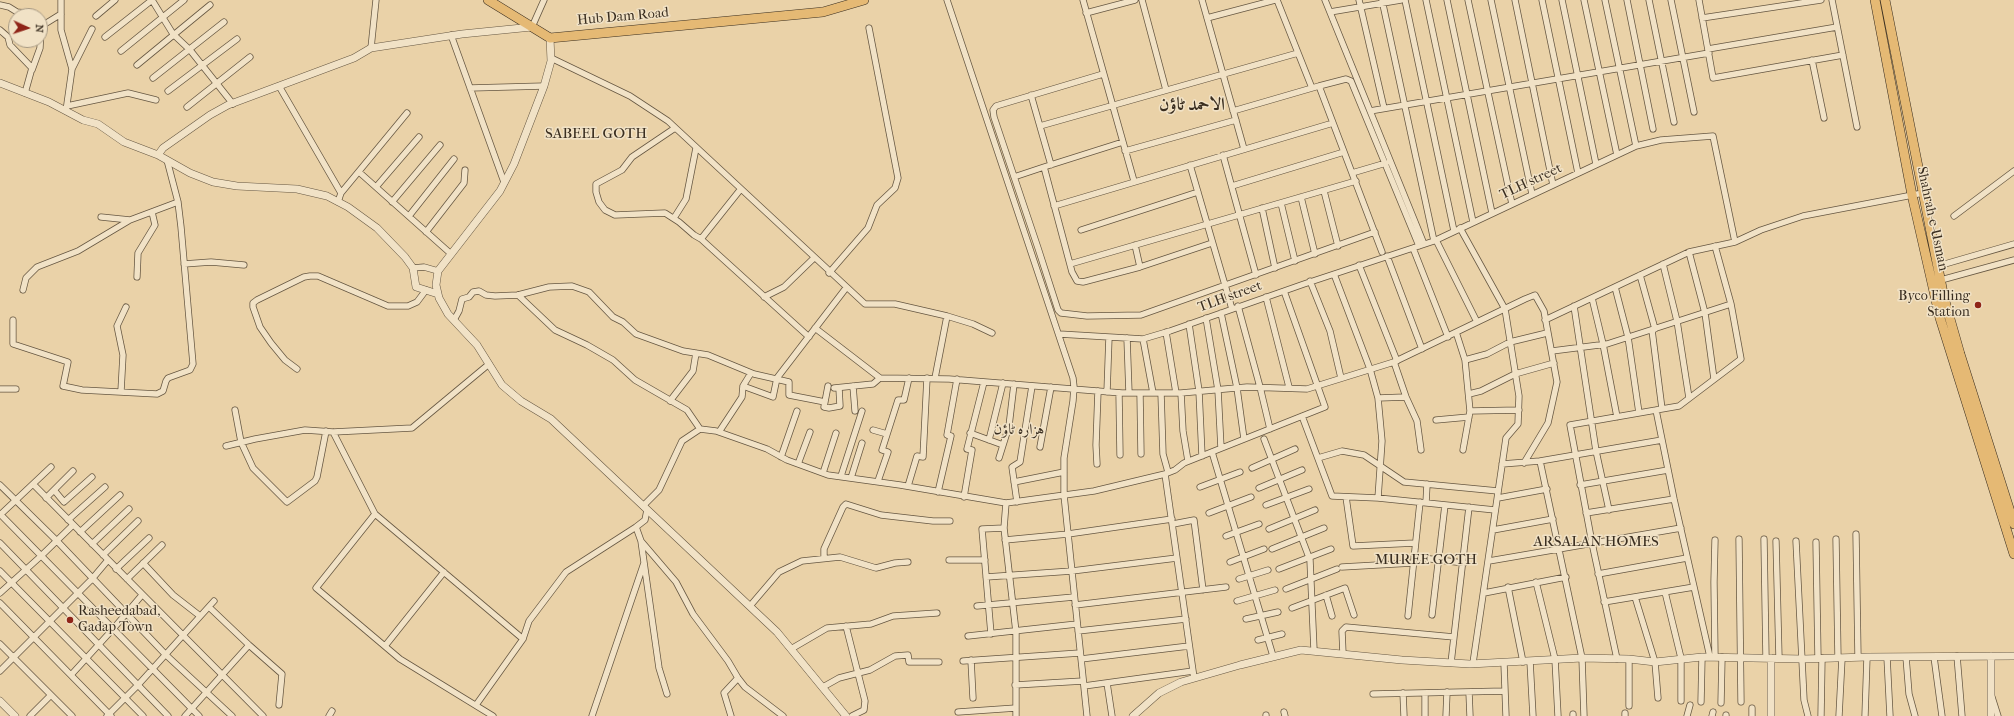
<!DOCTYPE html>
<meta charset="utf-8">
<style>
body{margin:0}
#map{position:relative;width:2014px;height:716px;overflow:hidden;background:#ead2a8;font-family:"IM FELL French Canon",serif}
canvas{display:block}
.north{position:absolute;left:8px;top:8px;width:40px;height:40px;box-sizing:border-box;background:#f1e2c6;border:1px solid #a89a84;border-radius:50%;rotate:93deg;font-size:11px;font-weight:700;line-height:16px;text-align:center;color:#3a2e20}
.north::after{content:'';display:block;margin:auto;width:14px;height:18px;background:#8f2418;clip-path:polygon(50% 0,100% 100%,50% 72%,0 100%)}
</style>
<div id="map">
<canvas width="2014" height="716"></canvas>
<div class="north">N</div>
</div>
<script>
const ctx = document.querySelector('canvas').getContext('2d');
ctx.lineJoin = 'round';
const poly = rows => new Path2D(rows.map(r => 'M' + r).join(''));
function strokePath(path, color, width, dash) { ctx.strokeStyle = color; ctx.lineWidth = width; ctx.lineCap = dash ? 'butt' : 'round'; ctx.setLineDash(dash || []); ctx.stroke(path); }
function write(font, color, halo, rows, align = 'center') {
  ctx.font = font + ' "IM FELL French Canon",Amiri,serif'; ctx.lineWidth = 3; ctx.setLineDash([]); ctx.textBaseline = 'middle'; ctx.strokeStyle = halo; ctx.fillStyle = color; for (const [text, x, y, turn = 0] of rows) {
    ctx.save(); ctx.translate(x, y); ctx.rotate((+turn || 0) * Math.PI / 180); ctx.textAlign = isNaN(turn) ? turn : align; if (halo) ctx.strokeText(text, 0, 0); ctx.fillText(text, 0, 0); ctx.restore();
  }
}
const minor = poly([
 [61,0,61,30,72,69,66,111],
 [152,0,173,34,190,50,233,104],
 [947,0,1073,378,1074,387,1073,401,1064,458,1064,495,1087,716],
 [1083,0,1134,181],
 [1142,0,1166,90],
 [1202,0,1244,149],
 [1277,0,1312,88],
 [1325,0,1424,244],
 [1359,0,1384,108],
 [1382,0,1434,241],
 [1405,0,1454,231],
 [1426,0,1473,222],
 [1447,0,1492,213],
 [1468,0,1512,204],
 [1491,0,1532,194],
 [1515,0,1553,185],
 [1542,0,1578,173],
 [1562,0,1596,164],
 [1584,0,1617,155],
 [1605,0,1636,146],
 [1627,0,1653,129],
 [1649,0,1674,122],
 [1671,0,1694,112],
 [1699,0,1713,78,1843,55],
 [1832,0,1857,127],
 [0,5,9,7,17,12,26,13,28,16],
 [1330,12,1401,0],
 [1086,13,1135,0],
 [96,16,115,0],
 [1207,18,1275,0],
 [1702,18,1821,0],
 [40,27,61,14],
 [532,27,544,0],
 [0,30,8,37,10,45,32,68,25,93],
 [451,35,504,182],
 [105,37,152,0],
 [371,48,376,0],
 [1708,49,1837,27],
 [121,51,184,0],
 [551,58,630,96,668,121,865,304,895,304,947,316,973,324,992,333],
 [1812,60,1824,118],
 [137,65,210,5],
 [72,69,92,29],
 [32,70,40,48,41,27],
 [1103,74,996,106,993,110,994,117,1038,248,1058,310,1061,313,1087,316,1141,315,1375,232],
 [153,78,224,22],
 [279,86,341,193,338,202],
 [1319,86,1382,252],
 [470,88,544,86],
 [168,91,237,39],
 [1031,95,1051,165],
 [67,106,128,93,156,100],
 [187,107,250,57],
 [1233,111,1319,86,1346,79,1351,81,1419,246],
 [1370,111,1709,53],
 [1040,126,1298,53],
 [675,128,632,157,622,170,596,184,596,192,599,202,605,210,615,215,665,213,679,222,694,235,701,239,740,190],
 [1123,142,1044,167,1072,272,1077,281,1083,282,1140,267,1212,243],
 [1125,151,1236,120],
 [1223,155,1256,275],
 [1190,165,1232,309],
 [359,172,450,253],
 [1352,173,1386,163],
 [1014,177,1044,167],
 [1232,186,1344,152],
 [376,187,419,137],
 [1324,191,1338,246],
 [341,193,407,113],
 [1301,197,1315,254],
 [392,202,440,145],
 [1281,203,1295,261],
 [1054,206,1333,123],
 [1262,208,1275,268],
 [409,216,454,159],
 [1954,216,2014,171],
 [101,217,130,220],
 [674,218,686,199,696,148],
 [1460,228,1505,309,1519,396,1518,424,1506,438,1473,663],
 [1081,230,1198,192],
 [426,232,464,183,465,170],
 [701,239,809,337],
 [1436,240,1477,322],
 [1735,242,1761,230,1803,216,1923,193],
 [1135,245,1140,267],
 [1413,248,1448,337],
 [1689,252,1705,313,1714,379],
 [1387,256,1422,349],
 [184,264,211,262,244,265],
 [1070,264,1356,181],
 [1663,264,1677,321,1689,398],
 [1359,265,1397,361],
 [1938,266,2014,244],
 [413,268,424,267,438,271],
 [829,273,868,228,877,205,895,188,898,178,869,28],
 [1334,274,1370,369,1378,398,1382,441,1378,498],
 [1640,275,1655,329],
 [137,277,138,253,155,225,152,212],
 [1941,280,2014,260],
 [1310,281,1330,331,1341,378],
 [1615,287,1628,337,1639,413],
 [23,290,26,278,37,267,78,251,130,220,178,202],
 [518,295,555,330,587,345,613,360,635,380,687,410,700,429,716,431,767,449,787,460,828,475,900,485,1006,503,1094,491,1165,474,1175,470,1184,463,1325,407,1284,291],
 [764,297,784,287,814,258],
 [1266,297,1289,387],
 [1592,298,1603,344,1617,417],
 [1238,306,1260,387,1270,429],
 [1574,306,1596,451,1609,510],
 [1221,313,1237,388,1244,439],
 [1206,318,1218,390,1221,448],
 [13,320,13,344,68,362,63,386,82,390,157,394,163,391,166,381,168,378,190,370,193,364,181,227,178,202,167,160],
 [454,320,459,311,462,299,469,297,473,292,479,291,486,295,495,296,518,295,549,287,572,286,589,292,613,317,623,322,636,334,683,351,708,355,754,374,789,382,789,395,825,402],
 [1189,324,1199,391,1202,456],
 [815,328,880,378,949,379,1122,393,1181,393,1247,387,1307,389,1394,362,1525,299,1535,295,1544,311,1557,382,1548,423,1524,463],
 [1652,330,1662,409],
 [1166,332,1176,393],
 [1456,332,1465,360,1470,411,1463,450],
 [1059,334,1143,339,1170,331,1304,284,1434,241,1636,146,1661,140,1713,136,1735,242,1689,252,1545,320],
 [1127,338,1129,393],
 [1143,339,1153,393],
 [1552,351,1607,344,1731,304],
 [1465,360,1487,354,1510,342,1547,333],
 [1394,362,1406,397,1417,421,1421,450],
 [297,369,285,360,271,343,260,327,253,307,253,303,257,300,304,277,310,276,318,276,388,306,408,306,417,302,426,290],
 [935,378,947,316],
 [743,386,773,397,777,378,846,288],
 [828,386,824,407,829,408,840,406,839,388],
 [853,386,855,411],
 [834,388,873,384,880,378],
 [0,389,16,389],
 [121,391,123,355,117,326,126,307],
 [1107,392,1109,337],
 [1119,393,1120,455],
 [1140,393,1141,454],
 [1161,393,1163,454,1168,472],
 [1181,393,1183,431,1188,461],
 [1469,394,1481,391,1515,374,1554,363],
 [1378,398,1406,397],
 [670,401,693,371,696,353],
 [235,410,241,442,253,468,287,502,315,481,317,477,326,431],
 [1656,410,1674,499,1710,657],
 [1470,411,1519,410],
 [1302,416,1332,496,1378,498,1495,510],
 [1436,420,1469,417],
 [873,430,887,434],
 [333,432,375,514,523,639],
 [719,432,742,397,743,386,751,373],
 [970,433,1003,445],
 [1264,439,1310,560,1314,650],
 [989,440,1003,383],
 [226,446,255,439,305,430,333,432,412,428,489,364],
 [1040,447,1051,387],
 [1212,452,1273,656],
 [781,457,797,411],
 [999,458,1009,426,1014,384],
 [1318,458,1342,451,1364,455,1404,482,1498,491],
 [1540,461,1582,658,1584,716],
 [798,464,810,432],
 [1097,464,1096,445,1098,391],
 [1502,464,1540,461,1662,440],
 [1252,468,1295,449],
 [823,473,836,433],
 [1165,474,1194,678],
 [841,476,862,411],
 [851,478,862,443],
 [878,481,888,452,882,450,898,400,904,400,909,378],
 [1014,482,1064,472],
 [33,484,263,716],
 [0,485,57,541,166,655,232,716],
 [1580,485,1668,470],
 [908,486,917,456,923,457,927,378],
 [1200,487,1240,472],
 [1259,488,1302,470],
 [54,490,64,502,92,477],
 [938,492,951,436,947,435,957,379],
 [964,497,972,450,967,449,984,382],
 [1346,497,1353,546,1415,543],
 [46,498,73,471],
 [1498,498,1547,489],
 [1017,502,1012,467,1020,462,1032,386],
 [1006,503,1004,528,1016,632,1016,716],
 [1426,503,1427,484],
 [1266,505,1309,489],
 [643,506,659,490,682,441,700,429],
 [647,510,645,520,636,527,641,541,676,582,693,614,728,661,738,678,745,687,783,716],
 [1209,513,1251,497],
 [1586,513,1674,499],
 [0,514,199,716],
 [375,514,316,588,400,659,493,716],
 [0,515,51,467],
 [68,520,105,487],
 [1173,524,1194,520,1203,590],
 [1269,529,1315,510],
 [1493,530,1553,519],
 [80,532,120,495],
 [1856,534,1858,657],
 [1226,536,1259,524],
 [1739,539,1741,702],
 [1764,539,1766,658],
 [1836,539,1838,658],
 [1005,540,1068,534,1172,519],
 [1715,540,1714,582,1715,657],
 [641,541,659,668,667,694],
 [1776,541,1779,658],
 [1796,541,1804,700,1808,716],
 [1816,542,1818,658],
 [0,543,168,716],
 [92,544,129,509],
 [1272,549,1324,528],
 [103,555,138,521],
 [1414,557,1464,563],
 [824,558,824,549,843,507,846,504,881,515,933,521,950,521],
 [949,560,985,560],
 [1489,561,1681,528],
 [1230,562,1264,549],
 [143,563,173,595,200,616],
 [1342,567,1413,563],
 [116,569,149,538],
 [1279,569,1331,549],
 [0,571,143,716],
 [1598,574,1687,558],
 [986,577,1072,571,1177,558],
 [127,579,162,545],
 [1239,579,1268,570],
 [1536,582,1555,659,1558,716],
 [1508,587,1523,662],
 [1286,589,1337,569],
 [1665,592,1681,658,1681,701],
 [0,593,41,556,73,525],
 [1484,593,1566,577],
 [1326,595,1332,616],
 [1635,597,1655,662,1658,698],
 [1237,601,1275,590],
 [1604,602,1694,587],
 [0,603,111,716],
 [1075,605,1226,587],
 [750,606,779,572,802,561,840,557,876,568,895,563,908,562],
 [977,606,1074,597],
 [209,607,249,645,282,674,279,705],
 [1292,608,1345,588,1354,615],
 [1432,615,1445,505],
 [1408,616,1420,502],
 [1246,619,1278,612],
 [846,626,865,701,864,710,852,716],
 [1078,631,1186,619],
 [991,634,982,529,1004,528],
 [968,636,1077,624],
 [1258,640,1282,634],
 [0,644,72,716],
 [385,646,444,572],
 [791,649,827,628,871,624,893,616,937,613],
 [1343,654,1342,631,1346,627,1454,637],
 [1957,656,1962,716],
 [1887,657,1890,716],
 [1906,657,1909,694,1915,716],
 [1934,657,1942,716],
 [1081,659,1189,646],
 [1617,659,1592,543,1570,425,1679,406,1741,359,1731,304,1715,246],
 [1629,659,1629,706],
 [971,660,973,698],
 [963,661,1080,653],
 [1530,661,1533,716],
 [1451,663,1469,507],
 [1504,663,1506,716],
 [0,671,92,579,108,560],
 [71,675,113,629,142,595],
 [1107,683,1112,716],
 [1015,685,1083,681],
 [1084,686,1193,671],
 [823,687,839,678,870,670,895,656,908,655,909,662,939,662],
 [1469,692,1470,716],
 [1403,693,1404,716],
 [1373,694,1505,691],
 [1992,697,1998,716],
 [1701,702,1702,657],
 [1721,703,1722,657],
 [476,705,523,639,529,621,566,572,636,527],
 [958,712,1016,708],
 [1284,712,1285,716],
 [1573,714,1573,716],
 [1266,715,1266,716],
 [30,716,51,695],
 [107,716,138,685,214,601],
 [185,716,249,645],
 [329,716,332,711],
 [592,716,644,563],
 [731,716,724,693,738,678],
 [1425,716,1425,693],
 [1446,716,1447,692],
 [1625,716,1625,713],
 [1687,716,1690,705],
 [1712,716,1713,712],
 [1726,716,1726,715],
 [1752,716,1752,708],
 [1821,716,1822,658],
 [1839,716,1842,658],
 [1865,716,1867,657]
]);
const tertiary = poly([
 [550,38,551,61,544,86,514,164,500,191,438,271,436,285,439,298,448,314,477,345,502,385,521,401,551,419,777,632,846,716],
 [0,83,49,102,83,120,98,124,124,142,158,155,190,173,213,182,237,186,297,189,327,196,348,207,377,228,405,257,413,268,416,287,438,294],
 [158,155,163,148,210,115,228,105,354,58,371,48,462,34,532,27],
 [1991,656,1991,716],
 [1771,658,1771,716],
 [0,701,15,716],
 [1133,716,1159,693,1181,682,1240,665,1301,650,1402,660,1470,664,1582,658,1629,659,1655,662,1702,657,1803,659,1867,657,2014,656]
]);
const primary = poly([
 [488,0,550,38,823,12,864,0],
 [1875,0,1912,195,1940,318,2014,554],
 [1885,0,1944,298,1960,354,2014,524]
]);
const markers = [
 [1978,305,4,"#8f2418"],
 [70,620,4,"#8f2418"]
];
const streetNames = [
 ["Hub Dam Road",623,17,-5],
 ["TLH street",1531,182,-25],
 ["Shahrah-e-Usman",1932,219,78],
 ["TLH street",1230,297,-20]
];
const poiNames = [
 ["Byco Filling",1970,297],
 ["Station",1970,313],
 ["Rasheedabad,",78,612,"left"],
 ["Gadap Town",78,628,"left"]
];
const neighbourhoodNames = [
 ["SABEEL GOTH",596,134],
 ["ہزارہ ٹاؤن",1019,430],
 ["ARSALAN HOMES",1596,542],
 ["MUREE GOTH",1426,560]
];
const districtNames = [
 ["الاحمد ٹاؤن",1192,106]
];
strokePath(minor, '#665742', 7);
strokePath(tertiary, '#665742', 8);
strokePath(primary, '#3a2e20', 10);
strokePath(minor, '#f1e2c6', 5.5);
strokePath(tertiary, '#f1e2c6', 7);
strokePath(primary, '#e5b974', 9);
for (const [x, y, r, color] of markers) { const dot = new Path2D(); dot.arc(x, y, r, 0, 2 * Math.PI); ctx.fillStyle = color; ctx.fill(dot); strokePath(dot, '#f1e2c6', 1.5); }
write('14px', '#3a2e20', '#f1e2c6', streetNames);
write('14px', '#3a2e20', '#f1e2c6', poiNames, 'right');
write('15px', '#3a2e20', '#f1e2c6', neighbourhoodNames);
write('bold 18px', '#3a2e20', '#f1e2c6', districtNames);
</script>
